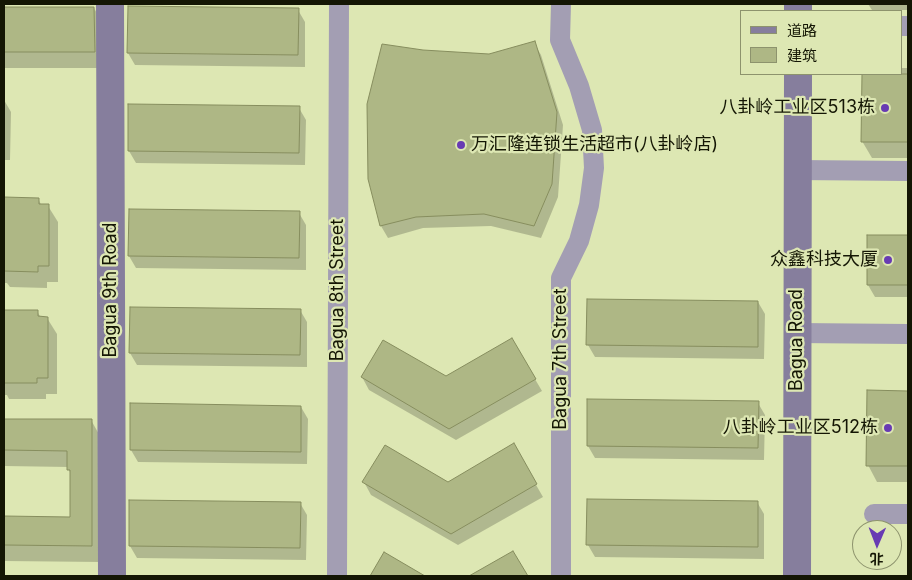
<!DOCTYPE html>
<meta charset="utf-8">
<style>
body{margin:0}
#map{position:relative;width:912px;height:580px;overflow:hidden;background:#dde7b3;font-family:Inter,"Noto Sans SC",sans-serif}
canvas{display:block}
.frame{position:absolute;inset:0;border:5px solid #141604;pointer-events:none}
.legend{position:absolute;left:740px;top:10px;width:162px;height:65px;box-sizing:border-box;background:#dde7b3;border:1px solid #8d936d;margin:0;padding:6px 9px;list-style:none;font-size:15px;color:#141604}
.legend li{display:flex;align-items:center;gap:10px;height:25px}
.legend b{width:25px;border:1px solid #8d936d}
.north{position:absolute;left:852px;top:520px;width:50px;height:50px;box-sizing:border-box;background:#dde7b3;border:1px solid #8d936d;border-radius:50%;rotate:181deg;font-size:14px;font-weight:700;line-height:20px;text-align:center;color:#141604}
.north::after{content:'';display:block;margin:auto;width:18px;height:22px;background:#683bb3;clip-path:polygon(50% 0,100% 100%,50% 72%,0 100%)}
</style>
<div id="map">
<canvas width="912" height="580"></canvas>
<div class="frame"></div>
<ul class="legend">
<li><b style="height:6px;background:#867e9d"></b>道路</li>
<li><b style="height:14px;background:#aeb785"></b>建筑</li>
</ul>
<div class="north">北</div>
</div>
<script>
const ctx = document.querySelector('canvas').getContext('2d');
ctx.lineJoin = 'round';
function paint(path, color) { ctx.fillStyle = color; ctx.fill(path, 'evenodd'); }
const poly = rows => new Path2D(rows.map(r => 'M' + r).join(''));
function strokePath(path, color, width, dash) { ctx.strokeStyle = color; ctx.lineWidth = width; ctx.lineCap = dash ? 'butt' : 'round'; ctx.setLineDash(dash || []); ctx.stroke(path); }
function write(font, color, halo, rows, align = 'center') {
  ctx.font = font + ' Inter,"Noto Sans SC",sans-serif'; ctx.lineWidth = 4.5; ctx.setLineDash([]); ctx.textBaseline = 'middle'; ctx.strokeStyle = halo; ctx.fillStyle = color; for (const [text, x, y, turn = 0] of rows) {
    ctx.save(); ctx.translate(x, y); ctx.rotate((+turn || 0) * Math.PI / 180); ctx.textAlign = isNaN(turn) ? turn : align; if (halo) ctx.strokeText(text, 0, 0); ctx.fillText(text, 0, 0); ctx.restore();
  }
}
const shadow = poly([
 [868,4,908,4,908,10,872,10],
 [4,8,94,8,103,24,103,68,4,68],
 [298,10,305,22,305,67,135,65,128,53],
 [534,43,541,55,563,125,558,197,541,238,491,226,423,228,388,238,381,226,370,179,423,51,489,56],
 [901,68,908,68,908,158,872,158,862,141,863,74,901,74],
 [4,100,11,112,10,160,4,160],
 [299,108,306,120,305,165,136,163,129,151],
 [4,199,38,199,42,206,48,206,58,222,58,282,47,282,47,288,10,287,7,283,4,283,5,266,4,266],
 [299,213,306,225,306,270,136,268,129,256],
 [868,236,908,236,908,297,875,297,868,285],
 [758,302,765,314,764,359,595,357,588,345],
 [300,310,307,322,307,367,137,365,130,353],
 [4,311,37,311,41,318,47,318,57,334,57,394,46,394,46,399,9,399,7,395,4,395],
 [512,340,542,391,456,440,369,390,362,377,446,378],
 [868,391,908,392,908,482,877,482,868,465],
 [758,403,765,415,764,460,595,458,588,446],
 [301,407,308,419,307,464,138,462,131,450],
 [4,420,91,420,100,436,101,562,4,561,4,518,71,518,71,475,68,467,4,466],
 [513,445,543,497,458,545,371,495,364,482,448,483],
 [757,502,764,514,764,559,595,557,588,545],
 [300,503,307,515,306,560,137,558,130,546],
 [512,553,526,576,471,576],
 [384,554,423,576,371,576]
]);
const building = poly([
 [128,6,299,8,298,55,127,53,128,6],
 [4,7,94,7,95,52,4,52,4,7],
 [535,41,557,112,552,184,534,226,484,214,416,217,380,226,368,179,367,104,382,44,423,50,489,54,535,41],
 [862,74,908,74,908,142,861,142,862,74],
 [128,104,300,106,299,153,128,151,128,104],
 [4,197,39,198,39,204,49,204,49,266,38,266,38,272,4,271,4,197],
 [129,209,300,211,299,258,128,256,129,209],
 [867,235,908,235,908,285,867,285,867,235],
 [587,299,758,301,758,347,586,345,587,299],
 [130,307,301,309,300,355,129,353,130,307],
 [4,310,38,310,38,316,48,317,48,378,37,378,37,383,4,383,4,310],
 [512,338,536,379,449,429,361,377,383,340,446,376,512,338],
 [867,390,908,391,908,466,866,466,867,390],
 [587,399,759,401,758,448,587,446,587,399],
 [130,403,301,406,301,452,130,450,130,403],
 [4,419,92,419,92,546,4,545,4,516,70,517,70,470,67,470,67,451,4,450,4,419],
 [514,443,537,484,451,534,362,482,385,445,448,482,514,443],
 [587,499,758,501,758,547,586,545,587,499],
 [129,500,301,502,300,548,129,546,129,500],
 [513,551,528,576,469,576,513,551],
 [384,552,425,576,370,576,384,552]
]);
const street = poly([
 [901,26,908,26],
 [797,170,908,171],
 [797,333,908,334],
 [874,514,908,514],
 [337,576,339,4],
 [561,576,561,278,579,241,589,205,594,168,592,130,579,86,560,40,561,4]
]);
const secondary = poly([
 [110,4,112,576],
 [798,11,798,4],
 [797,576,798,74]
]);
const markers = [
 [885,108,5,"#683bb3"],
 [461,145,5,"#683bb3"],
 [888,260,5,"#683bb3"],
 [888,428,5,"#683bb3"]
];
const poiNames = [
 ["八卦岭工业区513栋",875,108],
 ["万汇隆连锁生活超市(八卦岭店)",471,145,"left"],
 ["众鑫科技大厦",878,260],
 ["八卦岭工业区512栋",878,428]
];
const streetNames = [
 ["Bagua 9th Road",111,290,-90],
 ["Bagua 8th Street",338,290,-90],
 ["Bagua Road",797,340,-90],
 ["Bagua 7th Street",561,359,-90]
];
paint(shadow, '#0003');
paint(building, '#aeb785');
strokePath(building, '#868d5e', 1);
strokePath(street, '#a39eb3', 20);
strokePath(secondary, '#867e9d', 28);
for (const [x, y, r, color] of markers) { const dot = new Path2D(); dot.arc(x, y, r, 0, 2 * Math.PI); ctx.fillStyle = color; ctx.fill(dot); strokePath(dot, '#dde7b3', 2); }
write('18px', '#141604', '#dde7b3', poiNames, 'right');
write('18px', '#141604', '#dde7b3', streetNames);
</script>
